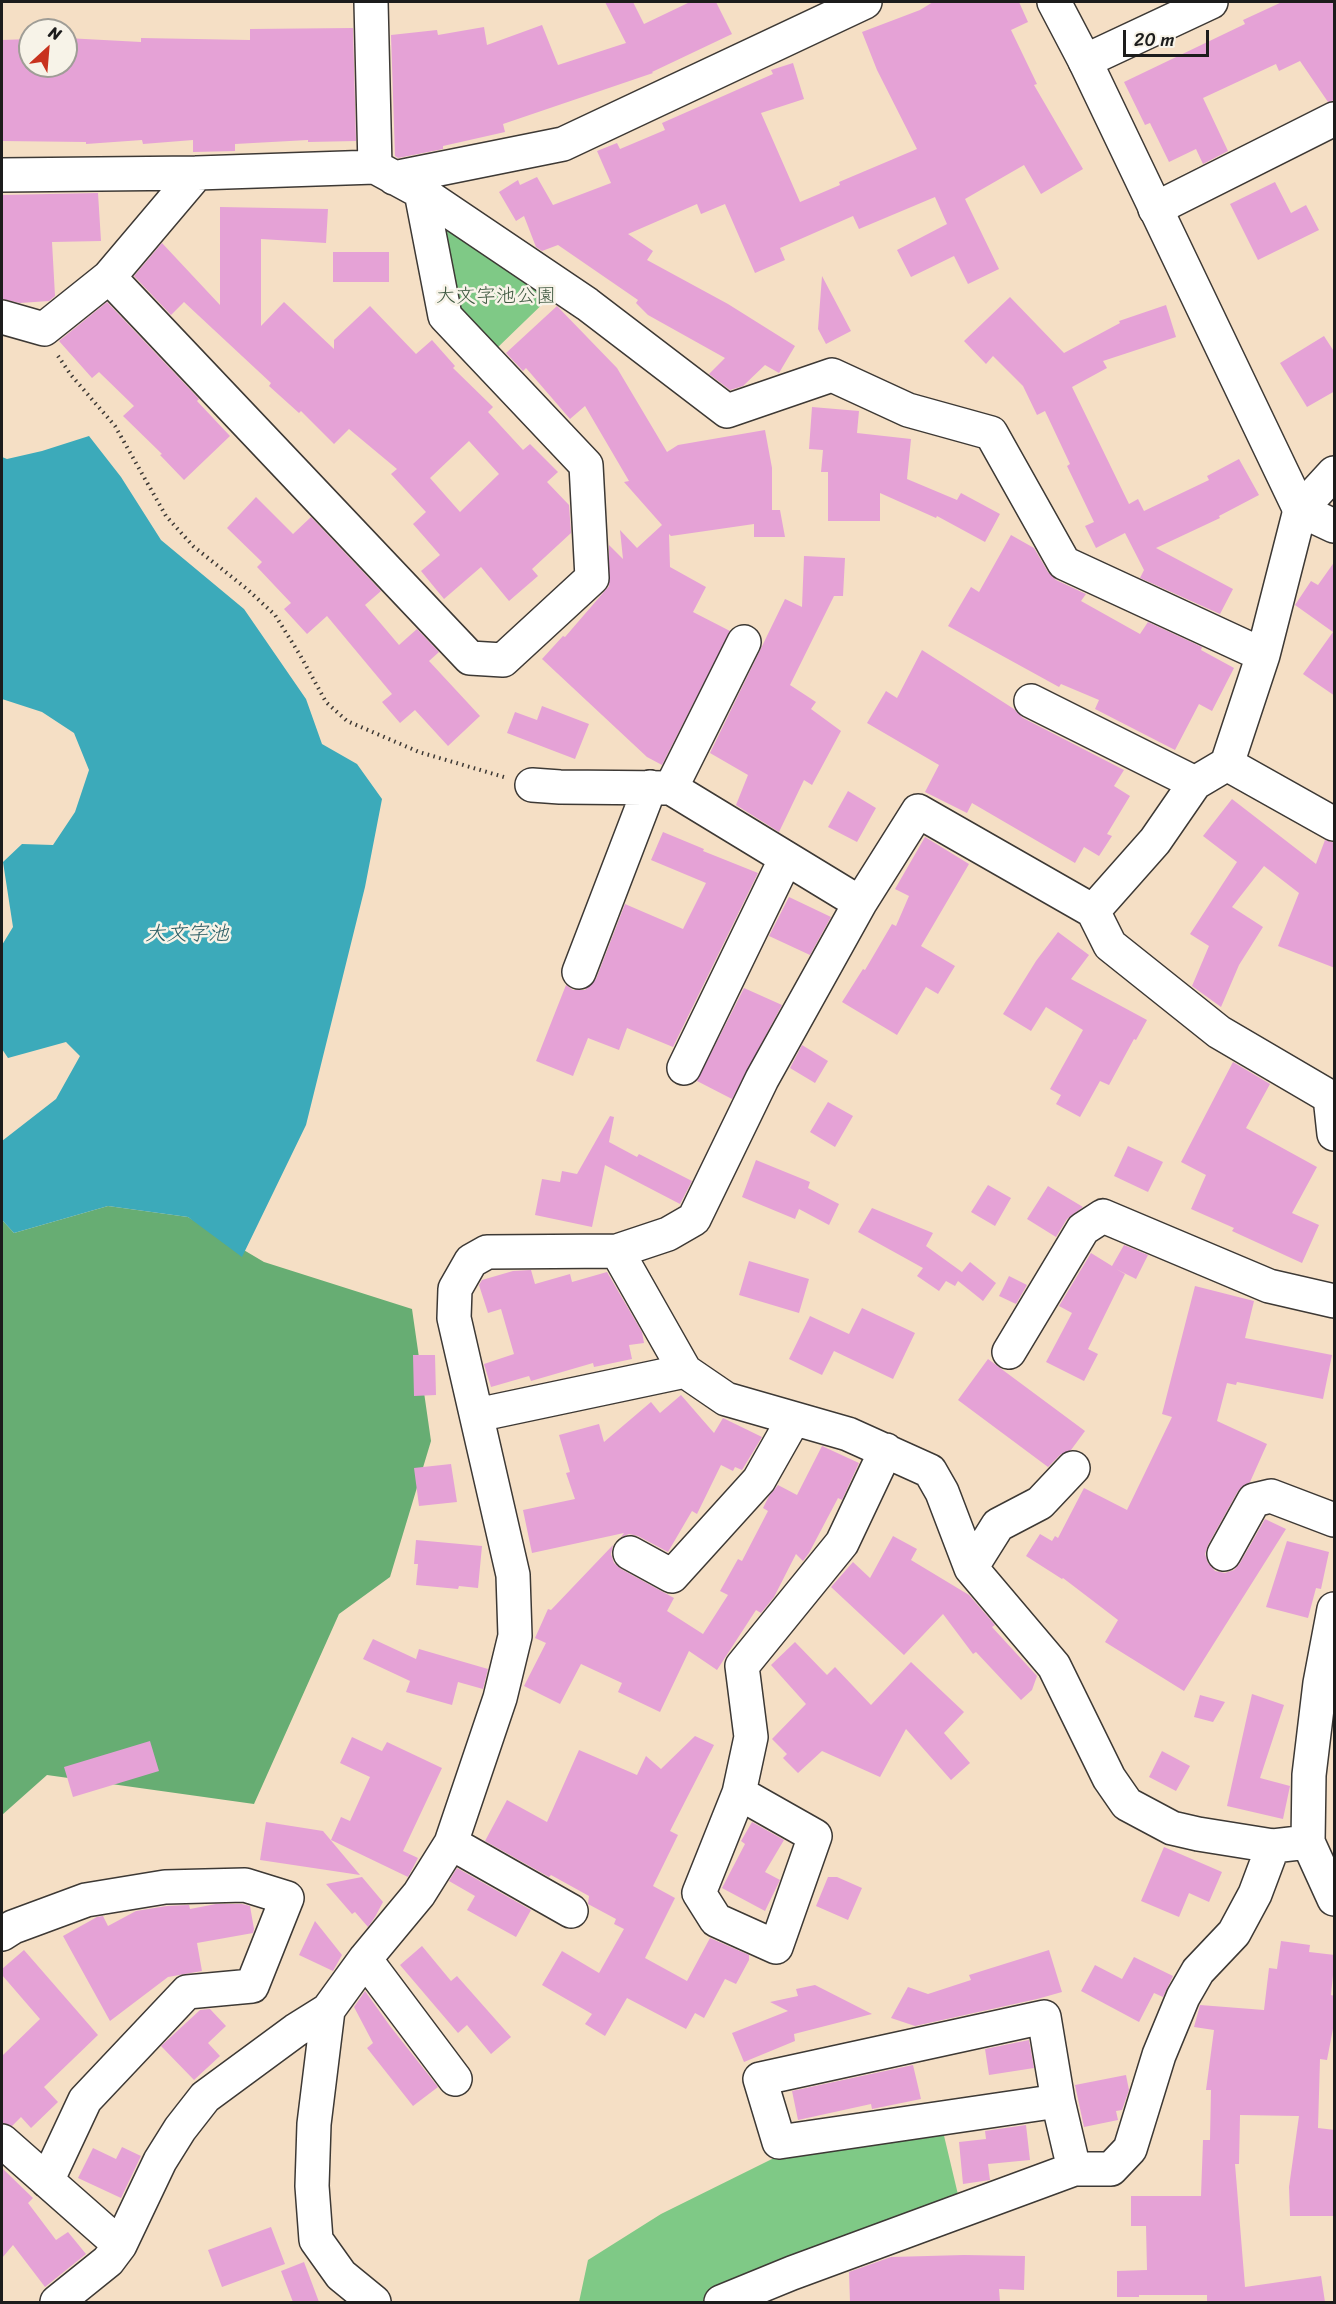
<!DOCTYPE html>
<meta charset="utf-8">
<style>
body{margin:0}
#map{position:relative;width:1336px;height:2304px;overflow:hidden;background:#f5dfc5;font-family:Sriracha,sans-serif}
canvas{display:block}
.frame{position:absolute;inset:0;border:3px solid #1c1c1c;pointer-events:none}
.north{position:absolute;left:18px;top:18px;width:60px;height:60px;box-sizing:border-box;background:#f7f3e8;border:2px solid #9f9d96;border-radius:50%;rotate:26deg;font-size:16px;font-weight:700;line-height:24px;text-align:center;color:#1c1c1c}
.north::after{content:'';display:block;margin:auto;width:21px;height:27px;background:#c8321e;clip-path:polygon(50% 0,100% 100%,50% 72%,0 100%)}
.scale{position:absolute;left:1123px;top:30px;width:86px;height:27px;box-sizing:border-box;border:3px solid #1c1c1c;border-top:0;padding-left:8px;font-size:18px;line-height:21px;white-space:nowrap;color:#1c1c1c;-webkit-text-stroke:4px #f7f3e8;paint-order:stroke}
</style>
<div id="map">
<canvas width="1336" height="2304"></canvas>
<div class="frame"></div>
<div class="north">N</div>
<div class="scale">20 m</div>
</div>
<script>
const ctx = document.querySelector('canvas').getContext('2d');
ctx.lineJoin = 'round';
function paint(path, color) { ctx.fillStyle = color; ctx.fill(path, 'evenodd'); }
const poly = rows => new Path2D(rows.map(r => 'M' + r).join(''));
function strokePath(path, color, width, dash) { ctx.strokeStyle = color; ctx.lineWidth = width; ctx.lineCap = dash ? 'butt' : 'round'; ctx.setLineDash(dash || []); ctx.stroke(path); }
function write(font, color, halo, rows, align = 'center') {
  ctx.font = font + ' Sriracha,"Klee One",sans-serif'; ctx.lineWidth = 5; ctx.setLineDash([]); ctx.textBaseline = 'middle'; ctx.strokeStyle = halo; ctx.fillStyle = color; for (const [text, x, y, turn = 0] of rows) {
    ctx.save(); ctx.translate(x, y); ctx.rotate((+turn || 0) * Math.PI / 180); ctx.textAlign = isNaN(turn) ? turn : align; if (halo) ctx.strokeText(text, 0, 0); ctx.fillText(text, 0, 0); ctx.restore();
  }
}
const green = poly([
 [454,225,556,291,495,350,459,312,446,230],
 [941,2123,960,2203,711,2302,579,2302,588,2260,661,2214,772,2159]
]);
const forest = poly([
 [108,1206,188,1217,264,1262,412,1309,431,1441,390,1577,339,1614,254,1804,47,1775,2,1815,2,1220,14,1233]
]);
const water = poly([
 [89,436,121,477,161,540,244,609,306,699,322,744,357,764,382,799,365,887,306,1125,242,1257,188,1217,108,1206,14,1233,2,1220,2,1141,56,1099,80,1056,66,1042,8,1058,2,1049,2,945,13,927,3,862,22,844,53,845,75,812,89,770,74,733,42,712,2,699,2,457,7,459,42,451]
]);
const building = poly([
 [605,2,633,2,644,24,690,2,716,2,732,34,652,72,653,73,503,124,505,132,443,146,443,149,398,158,395,156,391,35,437,30,438,35,484,27,487,45,542,25,558,65,626,43],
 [933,2,1019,2,1028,22,1011,30,1037,84,1034,85,1083,169,1041,194,1024,165,965,199,999,269,968,284,954,256,911,277,897,250,947,224,935,197,859,229,853,216,780,248,785,260,755,273,725,204,701,214,697,204,628,234,653,251,647,260,728,304,795,346,779,373,765,365,743,386,730,390,709,374,725,358,648,315,636,303,638,300,558,245,542,251,536,247,524,216,516,221,499,192,518,180,520,185,537,177,553,205,611,183,597,151,617,143,620,149,665,130,662,123,773,74,771,70,793,63,804,99,761,113,800,202,840,185,839,182,917,149,877,70,862,32,920,10],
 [1282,2,1335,2,1335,100,1328,102,1300,61,1279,71,1276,64,1203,98,1228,151,1203,164,1196,149,1169,162,1150,123,1145,125,1124,82,1245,24,1243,20],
 [353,28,356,141,308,142,308,140,235,144,235,151,193,152,193,140,143,144,142,140,86,144,86,142,2,141,2,40,30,39,30,66,66,66,66,38,141,42,141,38,250,40,250,29],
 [1275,182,1291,213,1306,205,1319,230,1258,260,1230,204],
 [98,193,101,241,52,242,55,296,49,301,20,303,2,299,2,195],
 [220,207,328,209,326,243,261,239,261,326,284,302,334,349,334,340,370,306,416,354,432,340,455,366,453,368,493,407,488,412,523,450,530,444,558,472,547,482,569,505,571,533,532,569,538,576,509,601,481,567,444,599,421,571,440,555,413,524,426,512,391,474,397,469,349,429,334,444,301,411,299,413,269,386,271,383,184,302,171,315,134,276,162,243,220,305],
 [469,441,499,474,460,512,430,478],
 [333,252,389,252,389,282,333,282],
 [822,276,851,331,826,344,818,329],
 [1010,297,1064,353,1120,323,1119,321,1166,305,1176,337,1103,361,1107,368,1072,387,1129,504,1138,499,1144,511,1209,480,1207,476,1239,459,1259,495,1219,516,1220,518,1156,548,1233,589,1220,614,1140,578,1144,570,1125,533,1096,548,1085,526,1094,522,1067,466,1070,464,1045,411,1037,415,1023,386,993,356,986,364,964,341],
 [107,302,199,399,197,401,230,436,184,480,160,455,162,454,123,416,134,406,99,372,92,378,59,341],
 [557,306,617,368,667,452,678,445,765,430,772,468,772,510,780,510,785,537,754,537,754,524,671,536,669,534,670,567,706,587,693,612,730,631,662,765,647,757,542,659,563,636,565,637,609,586,609,545,623,559,620,530,637,548,662,525,624,482,629,481,585,406,570,419,526,368,523,371,506,353],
 [1324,336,1335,353,1335,391,1307,407,1280,363],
 [812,407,859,411,857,433,911,439,907,479,957,500,961,493,1000,514,985,542,937,516,936,518,880,493,880,521,828,521,828,472,821,472,823,450,809,449],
 [256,497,293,534,311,517,381,591,365,605,399,645,417,629,439,652,429,661,480,716,448,746,415,710,400,723,382,702,392,694,327,616,307,634,284,609,291,603,257,567,262,562,227,528],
 [1011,535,1034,548,1048,572,1056,580,1086,594,1081,601,1140,634,1148,622,1202,647,1201,650,1234,668,1212,711,1199,704,1175,750,1095,709,1099,700,1061,684,1059,687,948,626,971,587,979,592],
 [804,556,845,558,843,596,834,596,790,685,816,702,811,709,841,731,812,785,804,780,779,832,736,805,748,775,710,753,785,599,802,607],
 [1335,561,1335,696,1303,674,1333,632,1295,605,1311,581,1318,585],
 [922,650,1014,709,1023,718,1124,770,1114,786,1130,796,1107,834,1112,836,1099,856,1084,847,1075,863,972,803,967,813,925,792,939,765,867,723,886,691,897,698],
 [542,706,589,724,575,759,507,733,515,712,537,720],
 [848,791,876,808,857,842,828,827],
 [1232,799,1316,864,1325,840,1335,843,1335,968,1278,946,1299,893,1264,866,1232,907,1263,927,1239,965,1221,1007,1192,986,1209,946,1190,934,1237,862,1203,836],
 [663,832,704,849,703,851,758,873,673,1047,627,1028,619,1050,588,1038,573,1076,536,1061,566,985,573,990,585,990,596,979,625,904,683,929,706,883,651,860],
 [925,837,969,864,921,946,955,966,938,994,926,987,897,1035,842,1002,863,969,865,970,892,924,896,926,909,896,895,889],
 [789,897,831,917,810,955,769,936],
 [1058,932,1089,955,1071,979,1147,1020,1136,1040,1134,1039,1109,1085,1100,1081,1080,1117,1056,1104,1061,1095,1050,1089,1083,1030,1046,1007,1031,1031,1003,1014,1036,961],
 [744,988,782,1005,732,1099,697,1081],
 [802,1045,828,1061,815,1083,790,1068],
 [1233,1062,1270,1084,1246,1128,1317,1167,1292,1213,1319,1225,1302,1263,1232,1231,1234,1228,1191,1209,1206,1175,1181,1162],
 [828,1102,853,1116,835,1147,810,1132],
 [610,1116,614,1117,609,1142,637,1157,639,1154,692,1181,680,1204,605,1165,592,1227,535,1215,542,1179,560,1182,562,1171,577,1174],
 [1128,1146,1163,1162,1148,1192,1114,1176],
 [756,1160,810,1182,808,1188,839,1204,829,1225,799,1209,795,1219,742,1197],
 [988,1185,1011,1198,995,1226,971,1212],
 [1048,1186,1083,1207,1067,1219,1056,1237,1027,1219],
 [872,1208,933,1233,926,1246,962,1272,970,1262,996,1283,983,1301,958,1281,955,1286,946,1281,939,1291,917,1276,923,1268,858,1232],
 [1124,1245,1148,1255,1136,1279,1116,1269,1125,1274,1088,1349,1098,1354,1084,1381,1046,1362,1072,1313,1059,1306,1091,1253,1112,1266],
 [749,1261,809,1279,799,1313,739,1295],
 [531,1270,535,1284,570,1274,572,1282,607,1272,642,1332,644,1343,629,1345,632,1359,594,1367,593,1363,531,1381,529,1376,491,1387,484,1364,514,1354,501,1309,488,1313,479,1285,482,1280,513,1271],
 [1009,1276,1027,1285,1016,1304,999,1296],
 [1195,1286,1254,1301,1245,1338,1332,1355,1323,1399,1237,1382,1236,1385,1227,1383,1217,1421,1267,1444,1250,1482,1238,1491,1208,1545,1205,1554,1208,1563,1215,1571,1225,1573,1234,1570,1240,1563,1265,1519,1286,1529,1184,1691,1105,1642,1118,1620,1063,1578,1062,1579,1026,1556,1040,1534,1052,1541,1055,1536,1058,1538,1084,1488,1127,1510,1172,1417,1162,1414],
 [862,1308,915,1333,893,1379,834,1351,822,1375,789,1359,810,1316,849,1334],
 [413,1355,435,1355,436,1395,414,1396],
 [988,1359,1085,1431,1071,1450,1060,1455,1048,1467,958,1400],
 [681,1395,714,1433,723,1418,762,1437,742,1470,735,1467,733,1471,721,1465,697,1514,692,1511,668,1552,638,1536,629,1534,621,1537,624,1533,532,1553,523,1510,575,1499,566,1473,570,1472,559,1435,599,1424,604,1442,651,1402,660,1413],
 [822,1446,859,1463,842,1500,838,1498,809,1553,803,1561,796,1554,774,1597,761,1613,756,1610,717,1670,689,1651,660,1712,618,1692,622,1683,581,1664,560,1704,524,1686,546,1643,535,1638,548,1609,551,1610,613,1545,611,1554,614,1563,621,1569,674,1598,667,1611,703,1634,728,1595,720,1591,738,1559,742,1561,768,1511,763,1508,769,1496,778,1485,797,1495],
 [451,1464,457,1502,419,1506,414,1468],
 [893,1536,917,1549,911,1560,969,1595,995,1625,992,1627,1037,1676,1032,1690,1021,1700,976,1652,973,1654,943,1614,904,1655,831,1587,853,1562,870,1578],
 [416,1540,482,1546,478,1588,459,1586,458,1589,416,1585,418,1564,414,1564],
 [1287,1541,1329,1552,1321,1589,1316,1588,1308,1618,1266,1607],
 [373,1639,416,1659,419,1649,488,1669,483,1689,458,1682,452,1705,406,1692,410,1681,363,1659],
 [795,1642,827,1675,835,1667,871,1705,911,1662,964,1712,944,1733,970,1763,951,1780,906,1729,880,1777,822,1751,798,1773,783,1758,787,1754,772,1739,806,1704,771,1665],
 [1252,1694,1284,1705,1260,1778,1290,1786,1283,1819,1227,1806],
 [1200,1695,1225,1702,1213,1722,1194,1717],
 [695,1736,714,1745,670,1831,678,1835,653,1886,675,1898,645,1958,687,1981,710,1938,749,1955,749,1960,736,1984,725,1979,704,2018,695,2013,686,2029,627,1998,605,2036,585,2024,592,2014,542,1985,562,1951,599,1973,624,1929,614,1924,616,1919,588,1904,589,1896,551,1875,549,1877,485,1841,507,1800,547,1822,579,1750,637,1775,646,1756,661,1769],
 [352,1737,382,1751,387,1742,442,1768,403,1851,418,1858,408,1877,331,1840,341,1817,350,1821,370,1777,340,1763],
 [150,1741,159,1771,73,1797,64,1767],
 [1162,1751,1190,1766,1176,1791,1149,1777],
 [266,1822,323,1831,360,1875,260,1860],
 [752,1822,784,1840,765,1872,780,1880,765,1911,722,1888,745,1844,741,1841],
 [1164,1847,1222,1872,1209,1902,1189,1893,1179,1917,1141,1901],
 [457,1868,531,1910,516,1937,467,1910,475,1896,449,1881],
 [362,1877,383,1902,375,1917,368,1927,355,1912,352,1914,326,1884],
 [828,1877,837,1877,862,1888,848,1920,816,1906],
 [216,1904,242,1904,250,1906,254,1929,253,1933,197,1943,202,1971,168,1977,110,2021,63,1936,97,1917,103,1916,108,1926,136,1911,167,1906,189,1905,190,1909],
 [315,1921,342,1955,333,1971,299,1955],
 [1281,1941,1310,1945,1309,1952,1335,1955,1331,1995,1335,1996,1335,2018,1327,2060,1320,2059,1318,2128,1335,2130,1335,2216,1290,2216,1289,2187,1299,2116,1240,2115,1239,2164,1235,2164,1245,2287,1321,2276,1325,2302,1207,2302,1207,2295,1139,2295,1139,2297,1117,2297,1117,2271,1147,2270,1146,2226,1131,2226,1131,2196,1201,2196,1203,2140,1210,2140,1211,2090,1206,2090,1214,2030,1194,2027,1200,2005,1264,2010,1269,1968,1277,1969],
 [422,1946,451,1981,457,1976,511,2037,491,2054,467,2025,458,2033,400,1965],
 [24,1950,98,2035,44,2087,58,2102,31,2128,21,2117,12,2126,2,2123,2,2056,40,2019,2,1975,2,1969],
 [1049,1950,1062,1992,1037,1999,915,2026,891,2018,908,1987,928,1994,971,1980,969,1975],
 [1134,1957,1173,1976,1163,1997,1154,1993,1139,2022,1081,1991,1095,1965,1122,1979],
 [815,1985,872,2014,794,2034,795,2041,744,2062,732,2033,788,2011,770,2002,798,1996,796,1989],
 [365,1991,390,2026,438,2087,413,2106,367,2048,373,2043,354,2007],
 [210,2009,226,2026,208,2043,220,2056,194,2080,161,2046,200,2010],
 [1029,2040,1034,2068,989,2075,985,2049],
 [913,2065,921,2099,872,2109,871,2104,798,2120,792,2091],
 [1126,2075,1129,2090,1122,2110,1116,2111,1118,2120,1084,2127,1075,2085],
 [1026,2125,1030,2160,988,2164,990,2180,963,2184,959,2142,986,2139,985,2131],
 [122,2147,141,2156,121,2198,78,2178,93,2148,116,2159],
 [2,2168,33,2198,28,2203,56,2240,68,2232,86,2254,45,2287,13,2245,2,2258],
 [271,2227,285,2264,222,2287,208,2250],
 [964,2255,1025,2256,1024,2290,999,2289,1000,2302,971,2302,970,2301,850,2302,849,2272,891,2257],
 [304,2262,319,2302,293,2302,281,2271]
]);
const path = poly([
 [58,356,71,375,115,426,166,516,193,546,248,590,275,615,300,655,326,702,347,721,419,752,504,777]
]);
const minor = poly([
 [371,2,375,167],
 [1085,61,1211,2],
 [197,173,109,277,470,658,503,660,592,578,586,465,445,316,421,192],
 [2,175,197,173,375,167,421,192,587,304,727,411,832,375,908,410,991,433,1064,563,1263,655],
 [394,178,563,144,865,2],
 [1155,209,1334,119],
 [2,317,44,329,109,277],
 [1031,701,1195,783],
 [1227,764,1334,824],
 [532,785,560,787,671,788,860,903],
 [671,788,744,642],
 [1093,911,1155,841,1195,783,1227,764,1263,655,1300,510,1334,473],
 [579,972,650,787],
 [684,1068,786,858],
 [617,1251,685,1371,726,1399,848,1434,930,1471,942,1492,971,1568,1054,1666,1109,1778,1127,1804,1172,1828,1198,1834,1273,1846],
 [1009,1352,1083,1229,1103,1216,1269,1286,1334,1301],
 [477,1415,685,1371],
 [630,1553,672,1576,759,1480,793,1420],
 [1224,1554,1254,1500,1271,1496,1334,1520],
 [971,1568,998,1525,1040,1503,1073,1468],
 [1334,1609,1320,1683,1309,1775,1308,1842,1334,1899],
 [739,1793,815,1836,776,1947,716,1920,699,1893,739,1793,751,1737,742,1666,842,1543,886,1450],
 [451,1843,571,1911],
 [2,1934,13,1927,86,1900,165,1887,245,1885,287,1898,252,1986,187,1992,85,2100,47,2181],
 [365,1959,455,2079],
 [328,2010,314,2124,312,2186,316,2240,341,2275,374,2302],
 [1058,2101,779,2142,760,2079,1044,2017,1058,2101,1074,2169],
 [2,2141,120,2245],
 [57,2302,108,2261,120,2245,160,2161,180,2129,205,2097,296,2030,328,2010,365,1959,419,1894,451,1843,500,1698,515,1636,513,1575,454,1318,455,1289,471,1261,487,1252,617,1251,668,1234,694,1219,762,1079,860,903,918,811,1093,911,1110,945,1219,1032,1330,1097,1334,1134],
 [721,2302,792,2273,1074,2169,1111,2169,1130,2149,1159,2055,1183,1997,1198,1971,1234,1933,1255,1894,1273,1846,1308,1842]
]);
const tertiary = poly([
 [1054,2,1085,61,1300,510,1334,526]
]);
const parkNames = [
 ["大文字池公園",496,297]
];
const waterNames = [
 ["大文字池",187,935]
];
paint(green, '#7fc986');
paint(forest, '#67ad73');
paint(water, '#3caaba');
paint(building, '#e5a2d6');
strokePath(minor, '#3d3935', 36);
strokePath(tertiary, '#3d3935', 36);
strokePath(path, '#3d3935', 4, [1.5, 4.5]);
strokePath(minor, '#fff', 33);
strokePath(tertiary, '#fff', 33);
write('20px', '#3f5941', '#f7f3e8', parkNames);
write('italic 21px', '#2a5c63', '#f7f3e8', waterNames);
</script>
